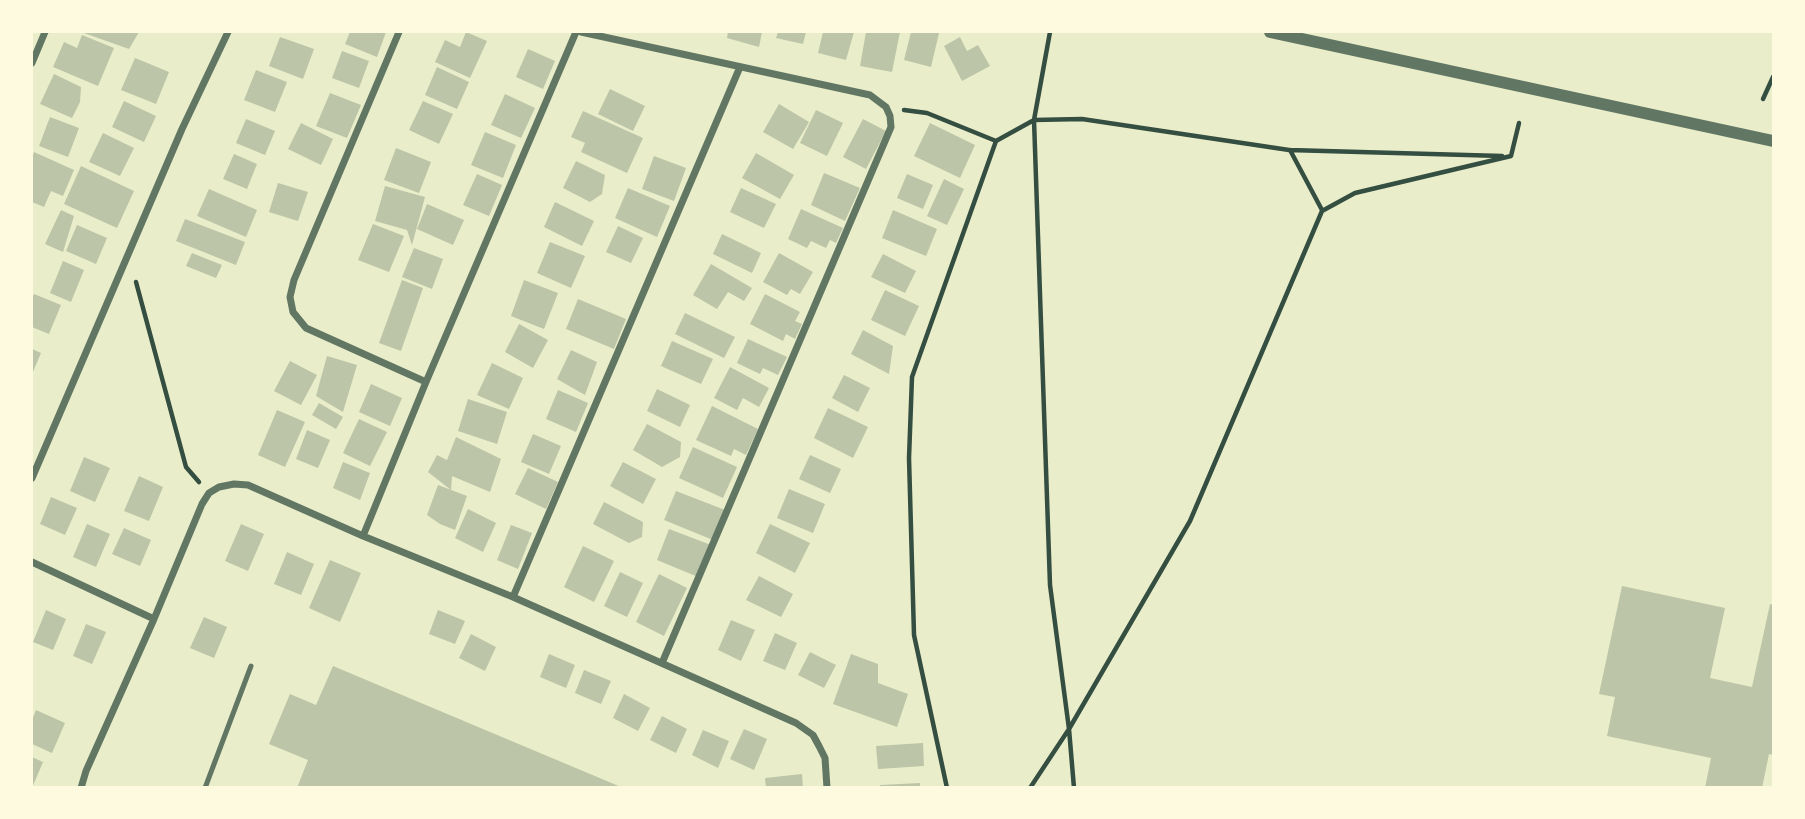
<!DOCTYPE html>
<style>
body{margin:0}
#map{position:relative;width:1805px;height:819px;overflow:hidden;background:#e9edc9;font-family:"Roboto Condensed",sans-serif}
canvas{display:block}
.frame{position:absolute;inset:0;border:33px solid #fefae0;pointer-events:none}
</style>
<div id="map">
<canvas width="1805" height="819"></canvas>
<div class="frame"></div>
</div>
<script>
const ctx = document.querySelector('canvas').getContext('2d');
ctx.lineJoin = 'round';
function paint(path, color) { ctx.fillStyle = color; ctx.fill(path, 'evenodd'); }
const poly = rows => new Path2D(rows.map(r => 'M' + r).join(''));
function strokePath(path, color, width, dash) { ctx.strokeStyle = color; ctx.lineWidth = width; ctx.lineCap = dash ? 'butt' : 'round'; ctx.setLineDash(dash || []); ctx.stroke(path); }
const building = poly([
 [81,32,139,32,129,49],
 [350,32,386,32,377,57,345,44],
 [466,32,487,41,470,78,435,62,445,40,460,47],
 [728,32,762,32,759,47,727,38],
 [778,32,806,32,803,44,776,38],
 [823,32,854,32,846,60,818,53],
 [866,32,900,32,892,72,860,66],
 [911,32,939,33,931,67,904,60],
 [82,35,114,48,98,86,53,67,64,42,77,48],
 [280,37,314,49,303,79,269,66],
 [960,37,967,51,978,45,990,66,962,81,944,46],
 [528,49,555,61,543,89,516,77],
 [342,51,369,61,359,88,332,78],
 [135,58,169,72,156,104,121,90],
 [437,67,469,82,457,109,425,95],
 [256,70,287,82,275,112,244,100],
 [54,74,81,87,80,102,72,118,40,104],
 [610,89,645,106,633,131,598,114],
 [330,93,361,105,347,138,316,126],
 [505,94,535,108,521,138,491,125],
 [124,101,156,116,144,142,112,127],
 [423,101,453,114,439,144,409,130],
 [779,104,809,122,793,149,763,132],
 [816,110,843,123,827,156,800,143],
 [583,111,643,138,627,173,581,152,585,143,571,137],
 [50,117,79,128,68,157,39,146],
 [246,119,275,131,265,155,236,143],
 [863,119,886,131,866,169,843,157],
 [301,123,333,139,321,165,288,149],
 [930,123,975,145,960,178,914,156],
 [485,132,516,145,503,178,471,165],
 [103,133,134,148,120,176,89,162],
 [396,148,431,162,419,193,384,180],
 [34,152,74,170,63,196,51,191,44,207,32,202,32,158],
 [756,153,794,175,780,199,742,178],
 [234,154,257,164,247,189,223,179],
 [654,156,686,168,674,201,642,189],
 [576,161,605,175,602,194,590,202,563,188],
 [81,166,134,191,117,228,64,204],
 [824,173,860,188,845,221,811,205],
 [477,174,502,185,489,216,463,205],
 [907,174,933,185,923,209,897,198],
 [944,179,964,189,947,225,927,216],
 [278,183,308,192,298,221,269,212],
 [385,186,425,197,412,245,407,230,375,221],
 [628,188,670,206,657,237,615,218],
 [741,188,776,204,764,228,730,212],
 [209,189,257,210,246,237,197,216],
 [555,202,594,221,582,246,544,227],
 [427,204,464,220,453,245,417,229],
 [801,209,843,228,836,243,830,240,826,248,811,241,807,248,788,239],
 [61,210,74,216,63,252,45,244],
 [893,210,937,229,926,256,882,238],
 [185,219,245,242,236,265,176,241],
 [373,224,404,236,389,272,358,260],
 [77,225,107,238,96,264,66,251],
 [618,226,643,238,631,263,606,252],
 [722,234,761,253,752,273,713,254],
 [550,242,585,256,571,288,537,273],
 [414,248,443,259,432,289,402,277],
 [192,253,222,265,216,278,186,266],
 [779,253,813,272,800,294,791,289,787,295,763,282],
 [883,254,916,271,905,293,871,277],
 [63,261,84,270,71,302,50,293],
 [711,264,752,288,744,301,728,292,717,309,693,295],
 [402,280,423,288,401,351,379,343],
 [524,280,558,293,544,329,511,316],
 [885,290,919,306,905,336,871,320],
 [34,294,61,305,49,334,32,327,32,299],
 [765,294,800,312,795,321,802,324,795,339,786,334,783,341,750,324],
 [578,299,626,319,614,349,566,329],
 [685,313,735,337,724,358,675,334],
 [519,324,548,340,533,368,505,352],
 [863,330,893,346,889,374,851,354],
 [748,339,787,357,778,375,763,368,760,374,737,363],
 [672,341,713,359,701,384,661,366],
 [32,349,41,353,32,374],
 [571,350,597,362,585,395,557,379],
 [327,356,357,365,343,412,316,396],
 [290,361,317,375,301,405,274,391],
 [492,363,523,378,509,409,477,395],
 [730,367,769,388,759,407,743,398,737,410,714,398],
 [844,375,870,388,858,412,832,398],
 [371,384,402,398,390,426,359,412],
 [657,389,690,405,680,427,647,411],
 [558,390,588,403,576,432,546,419],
 [468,399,507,412,497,444,458,431],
 [319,403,343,417,336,429,312,415],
 [712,406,758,429,746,455,734,449,731,456,696,440],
 [828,408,868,427,853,458,814,438],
 [277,410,305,422,285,467,258,455],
 [359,419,387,432,370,466,343,453],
 [647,424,681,442,680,457,662,467,633,450],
 [307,430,330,440,318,468,296,459],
 [533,434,561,446,549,474,521,462],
 [456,437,501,459,490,492,452,476,451,490,428,472,437,455,447,460],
 [693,447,737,467,723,498,679,478],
 [810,455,841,469,830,493,799,479],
 [84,457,110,468,95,502,70,491],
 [343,462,370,473,360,500,333,488],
 [623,462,656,479,643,504,610,486],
 [528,468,558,482,546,509,515,494],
 [139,476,163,487,149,521,124,511],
 [438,485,467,496,455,530,440,524,427,515],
 [789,489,825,504,813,533,777,518],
 [676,491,725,510,713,540,664,520],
 [51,497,77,508,65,535,40,524],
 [604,502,643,522,642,537,629,543,593,524],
 [468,509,496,523,483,552,455,538],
 [87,524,110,534,96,567,73,557],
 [241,524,264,534,248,571,225,561],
 [770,524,810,543,795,573,756,553],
 [511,525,532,533,518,569,497,560],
 [124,528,151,540,140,566,112,554],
 [669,529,711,545,698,577,657,560],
 [583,546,614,561,594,602,564,587],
 [287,552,314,564,301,595,274,584],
 [330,560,361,573,340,622,309,608],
 [620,572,643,583,627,617,604,606],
 [659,574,687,588,664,636,636,622],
 [759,576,793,594,781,617,746,600],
 [1622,586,1725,608,1710,678,1752,687,1770,604,1773,605,1773,755,1769,754,1762,788,1705,788,1711,758,1607,736,1615,697,1599,694],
 [46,610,66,619,53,650,33,642],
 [438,610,465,621,455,644,429,634],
 [204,617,227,627,214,658,190,648],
 [731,620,755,630,741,661,718,650],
 [86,624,106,632,92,664,73,656],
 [775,633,797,643,785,670,763,661],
 [471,634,496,647,485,671,459,658],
 [810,652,836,665,824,688,798,675],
 [549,654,575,665,566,688,540,677],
 [851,654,878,664,878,683,908,694,897,727,833,704],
 [333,666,621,787,621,788,297,788,308,760,269,744,290,694,316,705],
 [584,670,611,681,601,704,575,693],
 [624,694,650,708,638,731,613,718],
 [36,710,65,723,52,753,32,744,32,720],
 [662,716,687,729,676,753,650,740],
 [744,729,767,739,754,770,730,759],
 [703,730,729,741,718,768,692,755],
 [923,743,924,766,878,769,876,746],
 [32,757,43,762,32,788],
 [802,774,803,788,766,788,765,778],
 [920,783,920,788,880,788,880,785]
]);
const path = poly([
 [1050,32,1034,120,1050,585,1069,729,1074,788],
 [1763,99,1773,77],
 [904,110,927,113,996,141,1034,120,1082,119,1289,150,1502,156],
 [1290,150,1322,210],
 [136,282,186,467,199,482],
 [947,788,914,635,909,458,912,377,996,141],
 [1030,788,1069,729,1190,521,1322,211,1355,193,1511,156,1519,123]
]);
const service = poly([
 [205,788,251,666]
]);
const minor = poly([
 [399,32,294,280,290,297,293,312,306,328,426,382],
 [581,32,870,95,886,107,890,116,891,127,662,663],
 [32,63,45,32],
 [32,478,182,129,228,32],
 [363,536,426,382,576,32],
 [32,562,154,619],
 [513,597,740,67],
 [81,788,86,771,154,619,202,504,209,493,219,487,234,484,248,485,363,536,513,597,796,723,813,735,819,746,825,758,827,788]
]);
const tertiary = poly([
 [1270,32,1773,141]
]);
paint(building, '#bcc5a7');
strokePath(path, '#344e41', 4.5);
strokePath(service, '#617663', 5);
strokePath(minor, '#617663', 7);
strokePath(tertiary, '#617663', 12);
</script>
